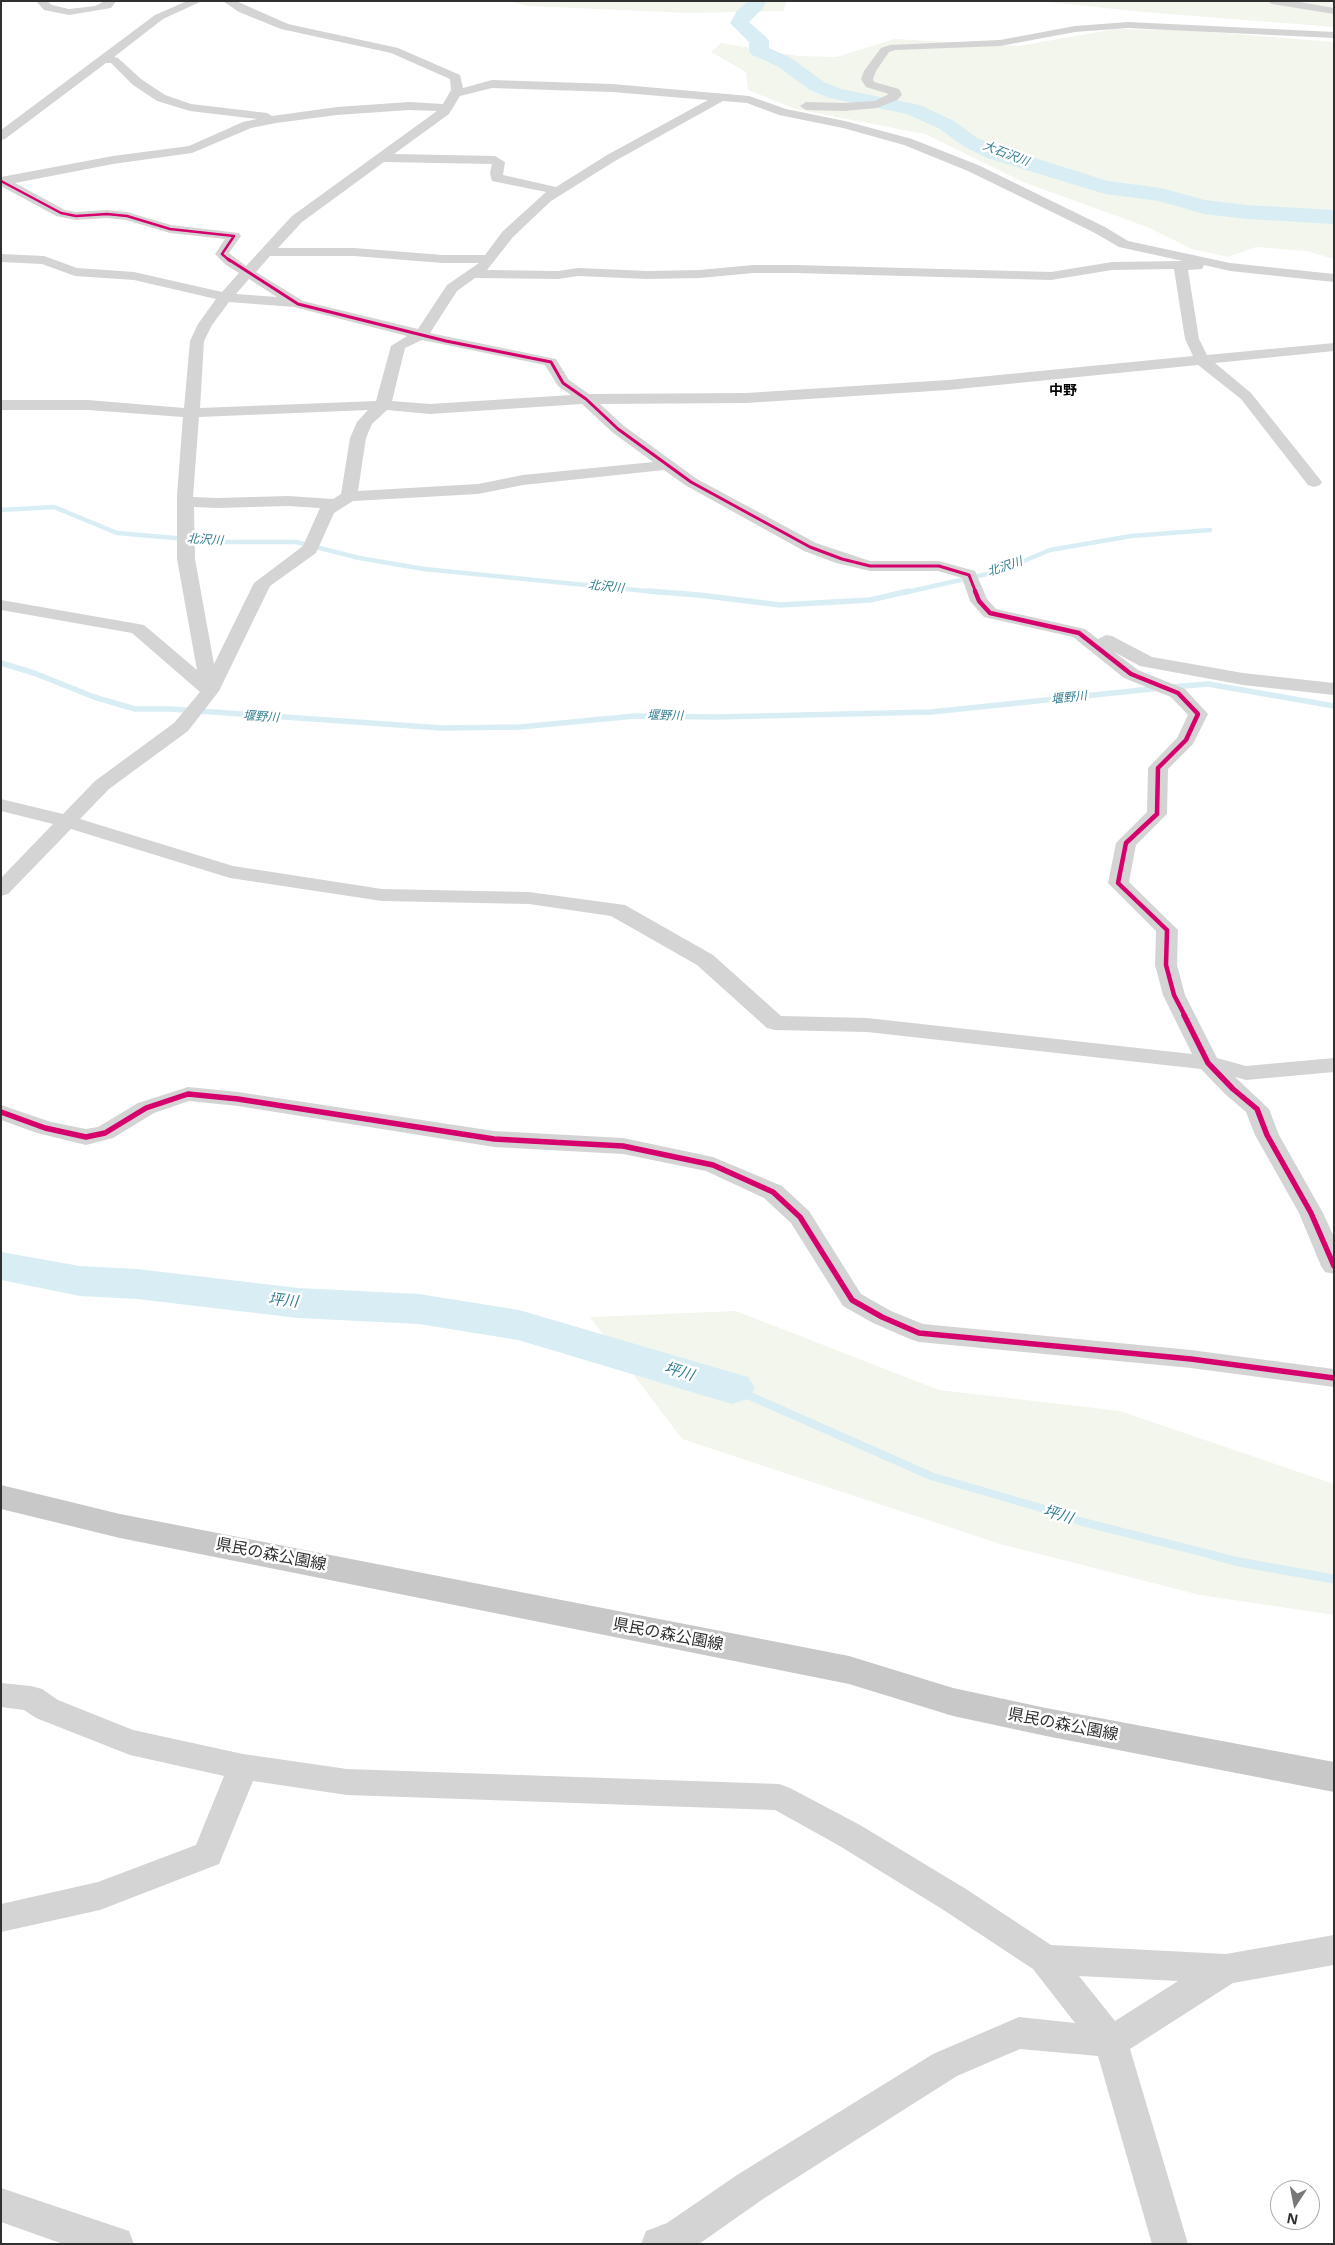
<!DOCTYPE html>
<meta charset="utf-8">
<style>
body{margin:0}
#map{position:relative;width:1335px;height:2245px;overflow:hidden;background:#fff;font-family:"Open Sans",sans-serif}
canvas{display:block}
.frame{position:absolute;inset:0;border:2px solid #303030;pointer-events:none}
.north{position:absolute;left:1270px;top:2180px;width:50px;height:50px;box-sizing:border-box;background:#fff;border:1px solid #acacac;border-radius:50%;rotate:191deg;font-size:14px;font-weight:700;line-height:20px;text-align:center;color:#303030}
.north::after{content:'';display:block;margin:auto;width:18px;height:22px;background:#787878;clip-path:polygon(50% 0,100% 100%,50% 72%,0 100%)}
</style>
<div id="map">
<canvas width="1335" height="2245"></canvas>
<div class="frame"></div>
<div class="north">N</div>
</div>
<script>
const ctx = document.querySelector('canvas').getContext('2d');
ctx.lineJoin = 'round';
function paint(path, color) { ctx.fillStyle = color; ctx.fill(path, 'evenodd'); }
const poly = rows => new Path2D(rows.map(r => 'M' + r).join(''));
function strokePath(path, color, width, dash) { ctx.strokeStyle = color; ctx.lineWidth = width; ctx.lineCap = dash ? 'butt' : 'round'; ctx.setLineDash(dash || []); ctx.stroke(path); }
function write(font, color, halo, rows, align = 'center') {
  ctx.font = font + ' "Open Sans","Noto Sans JP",sans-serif'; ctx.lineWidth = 5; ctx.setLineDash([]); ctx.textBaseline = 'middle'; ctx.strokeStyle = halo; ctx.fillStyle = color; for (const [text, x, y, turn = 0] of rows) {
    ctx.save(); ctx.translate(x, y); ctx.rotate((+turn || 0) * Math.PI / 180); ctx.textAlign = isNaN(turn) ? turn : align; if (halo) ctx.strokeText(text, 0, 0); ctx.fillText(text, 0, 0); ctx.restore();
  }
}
const green = poly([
 [509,1,787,1,783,11,690,13,527,6],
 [1038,1,1334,1,1334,27,1144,12],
 [1115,29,1185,30,1334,42,1334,259,1307,251,1256,247,1228,257,1192,249,1147,227,1023,182,925,134,795,109,748,90,746,72,711,52,721,43,798,56,836,57,895,39,1019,46],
 [736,1311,939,1390,1120,1411,1334,1484,1334,1615,1200,1595,1000,1544,682,1439,590,1317]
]);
const streamFar3 = poly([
 [1,510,54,507,117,533,221,542,296,542,359,558,424,569,666,593],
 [903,593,1000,571,1050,550,1131,536,1210,530]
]);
const streamFar2 = poly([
 [648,591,699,595,780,605,870,600,909,591],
 [1,663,34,673,94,697,135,709,170,709,442,728,520,727,635,716,717,717,931,712,1161,688],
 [1171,687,1208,684,1334,706]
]);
const streamFar1 = poly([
 [732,1388,931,1476,1055,1512,1079,1521,1217,1556]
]);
const stream = poly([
 [1212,1555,1239,1562,1334,1579]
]);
const river = poly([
 [748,1,766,1,763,8,749,22,766,37,769,41,769,48,791,58,824,82,841,89,920,105,954,121,977,138,1003,148,1108,181,1161,188,1205,200,1247,205,1334,210,1334,224,1247,219,1204,214,1159,201,1105,194,987,158,963,146,940,129,907,114,829,98,810,90,777,66,752,55,749,51,749,42,730,23,737,11,748,1],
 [1,1252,80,1266,137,1269,298,1288,419,1294,519,1310,748,1377,755,1388,748,1399,732,1404,518,1340,419,1324,298,1318,137,1299,80,1296,1,1280,1,1252]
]);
const minor = poly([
 [36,1,47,1,52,5,69,9,95,6,105,1,116,1,111,8,69,15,44,10,36,1],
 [187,1,202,1,163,19,114,57,118,58,141,79,165,95,191,104,267,113,272,116,337,107,409,102,443,104,451,90,450,79,391,53,281,29,239,12,223,1,236,1,288,24,398,48,460,75,463,88,492,80,612,84,749,96,786,109,845,121,912,139,978,165,1105,227,1128,241,1230,263,1334,274,1334,282,1230,271,1204,265,1202,269,1188,270,1199,339,1207,355,1334,343,1334,351,1215,363,1251,393,1322,482,1320,485,1314,487,1308,485,1241,399,1198,365,948,390,746,403,600,404,624,426,697,479,816,543,870,561,939,561,975,571,987,599,996,609,1085,629,1098,639,1106,635,1112,636,1152,657,1243,673,1334,683,1334,695,1243,685,1140,666,1114,652,1138,670,1185,689,1208,714,1193,744,1168,769,1167,814,1136,845,1129,882,1178,930,1177,965,1185,995,1217,1058,1246,1066,1334,1058,1334,1072,1246,1080,1235,1077,1269,1109,1279,1135,1323,1213,1334,1237,1334,1274,1325,1272,1321,1266,1299,1213,1255,1135,1246,1112,1225,1094,1201,1069,867,1032,775,1030,767,1028,697,965,611,916,529,904,382,901,230,878,71,829,8,894,1,896,1,878,53,824,1,811,1,799,63,814,95,781,174,723,200,692,132,633,1,610,1,600,144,625,197,670,177,559,177,495,183,417,88,410,1,410,1,400,88,400,184,408,190,341,198,324,216,299,134,280,75,276,42,264,1,262,1,254,44,256,77,268,134,272,222,292,239,273,226,265,215,254,225,239,170,233,126,220,107,218,76,220,56,216,1,186,1,177,113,156,189,146,243,122,257,119,190,111,157,101,133,85,111,63,106,63,5,139,1,140,1,130,155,15,187,1],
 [492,88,612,92,708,100,607,155,556,187,503,175,505,162,495,156,394,154,449,114,460,96,492,88],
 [723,101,747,103,779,115,843,128,904,145,968,171,1095,233,1119,247,1183,261,1112,262,1051,272,795,265,753,265,700,270,647,271,578,268,558,271,487,270,513,237,551,201,615,161,723,101],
 [409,110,437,111,292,216,246,266,229,253,241,236,239,233,171,225,127,212,107,210,76,212,65,210,15,183,113,164,192,153,251,128,276,123,337,115,409,110],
 [384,162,492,164,490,173,492,181,546,192,503,231,485,255,443,255,354,248,278,248,302,222,384,162],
 [270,256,354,256,443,263,479,263,447,285,418,329,303,301,256,272,270,256],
 [1174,269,1185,339,1193,356,948,380,746,393,589,394,569,380,556,359,430,333,457,291,475,278,558,279,578,276,647,279,700,278,753,273,795,273,1051,280,1112,270,1174,269],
 [249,279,277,297,236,294,249,279],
 [229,302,294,307,407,336,391,346,376,401,200,408,204,341,212,325,229,302],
 [422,340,545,365,558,386,571,395,430,404,392,401,405,348,422,340],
 [582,404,612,432,653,462,523,475,478,484,358,491,366,438,372,424,387,410,430,414,582,404],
 [368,410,357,422,350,438,341,494,333,499,288,496,217,498,193,497,199,417,368,410],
 [664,470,685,485,804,551,836,563,870,571,938,571,962,578,970,601,984,617,1073,637,1124,678,1171,697,1188,715,1177,738,1148,768,1147,812,1116,843,1108,883,1156,931,1155,965,1163,995,1192,1054,867,1018,781,1016,713,955,625,905,529,892,382,889,233,866,80,819,109,789,188,731,219,691,270,586,316,553,334,513,353,501,478,494,523,485,664,470],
 [288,506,320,508,303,546,254,583,214,664,195,559,194,507,217,508,288,506],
 [1267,1,1294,1,1334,8,1334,14,1272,4,1267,1],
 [1128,22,1334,32,1334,38,1128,28,1075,32,1000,46,895,50,889,52,876,71,873,79,874,82,899,89,902,95,897,100,877,108,844,111,806,110,800,106,806,102,844,103,875,101,889,94,866,87,861,79,864,71,881,48,890,45,1000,40,1075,26,1128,22],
 [188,1087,238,1092,494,1131,623,1138,713,1157,782,1186,809,1211,861,1294,891,1311,923,1324,1191,1350,1334,1369,1334,1387,1191,1368,919,1342,910,1339,873,1323,843,1306,791,1223,764,1198,706,1171,623,1154,494,1147,238,1106,189,1101,154,1113,113,1138,86,1145,37,1133,1,1120,1,1105,51,1122,86,1129,98,1127,138,1103,188,1087],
 [1,1683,31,1686,42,1689,58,1700,133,1730,243,1754,347,1769,779,1784,790,1788,860,1825,966,1889,1051,1945,1226,1954,1334,1935,1334,1965,1233,1983,1130,2049,1188,2244,1152,2244,1098,2056,1020,2049,957,2076,763,2199,699,2244,641,2244,646,2231,667,2223,737,2175,933,2054,1019,2017,1075,2023,1033,1969,942,1909,838,1845,775,1810,347,1795,253,1781,219,1864,100,1910,1,1932,1,1904,98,1882,196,1845,224,1776,130,1755,36,1718,24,1710,1,1707,1,1683],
 [1079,1976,1178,1981,1115,2021,1079,1976],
 [1,2188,129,2231,134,2244,63,2244,1,2222,1,2188]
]);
const major = poly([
 [1,1485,120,1514,849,1656,953,1688,1046,1708,1334,1762,1334,1792,1046,1736,953,1716,849,1684,120,1538,1,1509,1,1485]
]);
const cyclewayFar3 = poly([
 [1,181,61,213,76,216,107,214,127,216,170,229,234,236,222,254,230,261]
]);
const cyclewayFar2 = poly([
 [228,259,298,304,446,341,551,362,563,383,586,399,618,429,691,482,810,547,842,559,870,566,939,566,969,575,976,593]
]);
const cyclewayFar1 = poly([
 [975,591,979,601,990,613,1079,633,1131,674,1178,693,1198,714,1186,740,1158,768,1157,814,1126,843,1118,883,1167,930,1166,965,1174,995,1185,1016]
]);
const cycleway = poly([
 [1184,1015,1208,1063,1233,1089,1257,1109,1267,1135,1311,1213,1334,1266],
 [1,1112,45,1128,86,1137,105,1133,146,1108,188,1094,238,1099,494,1139,623,1146,713,1165,773,1192,800,1217,852,1300,882,1317,919,1333,1191,1359,1334,1378]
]);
const farWaternames = [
 ["大石沢川",1006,154,21],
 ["北沢川",205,540,4],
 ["北沢川",1005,567,-19],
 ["北沢川",606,587,6],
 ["堰野川",1069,698,-6],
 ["堰野川",665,716,1],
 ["堰野川",261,717,4]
];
const farQuarternames = [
 ["中野",1063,391]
];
const waterNames = [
 ["坪川",283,1301,6],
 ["坪川",679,1372,17],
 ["坪川",1058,1515,17]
];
const nearStreetnames = [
 ["県民の森公園線",271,1555,11],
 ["県民の森公園線",668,1635,11],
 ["県民の森公園線",1063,1725,11]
];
paint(green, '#f3f6ec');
strokePath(streamFar3, '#d8eef4', 4.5);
strokePath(streamFar2, '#d8eef4', 5.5);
strokePath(streamFar1, '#d8eef4', 8);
strokePath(stream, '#d8eef4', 9);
paint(river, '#d8eef4');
paint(minor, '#d4d4d4');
paint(major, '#c8c8c8');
strokePath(cyclewayFar3, '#d6006c', 2.5);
strokePath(cyclewayFar2, '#d6006c', 3);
strokePath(cyclewayFar1, '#d6006c', 4.5);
strokePath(cycleway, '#d6006c', 5.5);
write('italic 12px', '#347f92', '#fff', farWaternames);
write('bold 14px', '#000', '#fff', farQuarternames);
write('italic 15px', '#347f92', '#fff', waterNames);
write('16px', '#303030', '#fff', nearStreetnames);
</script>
